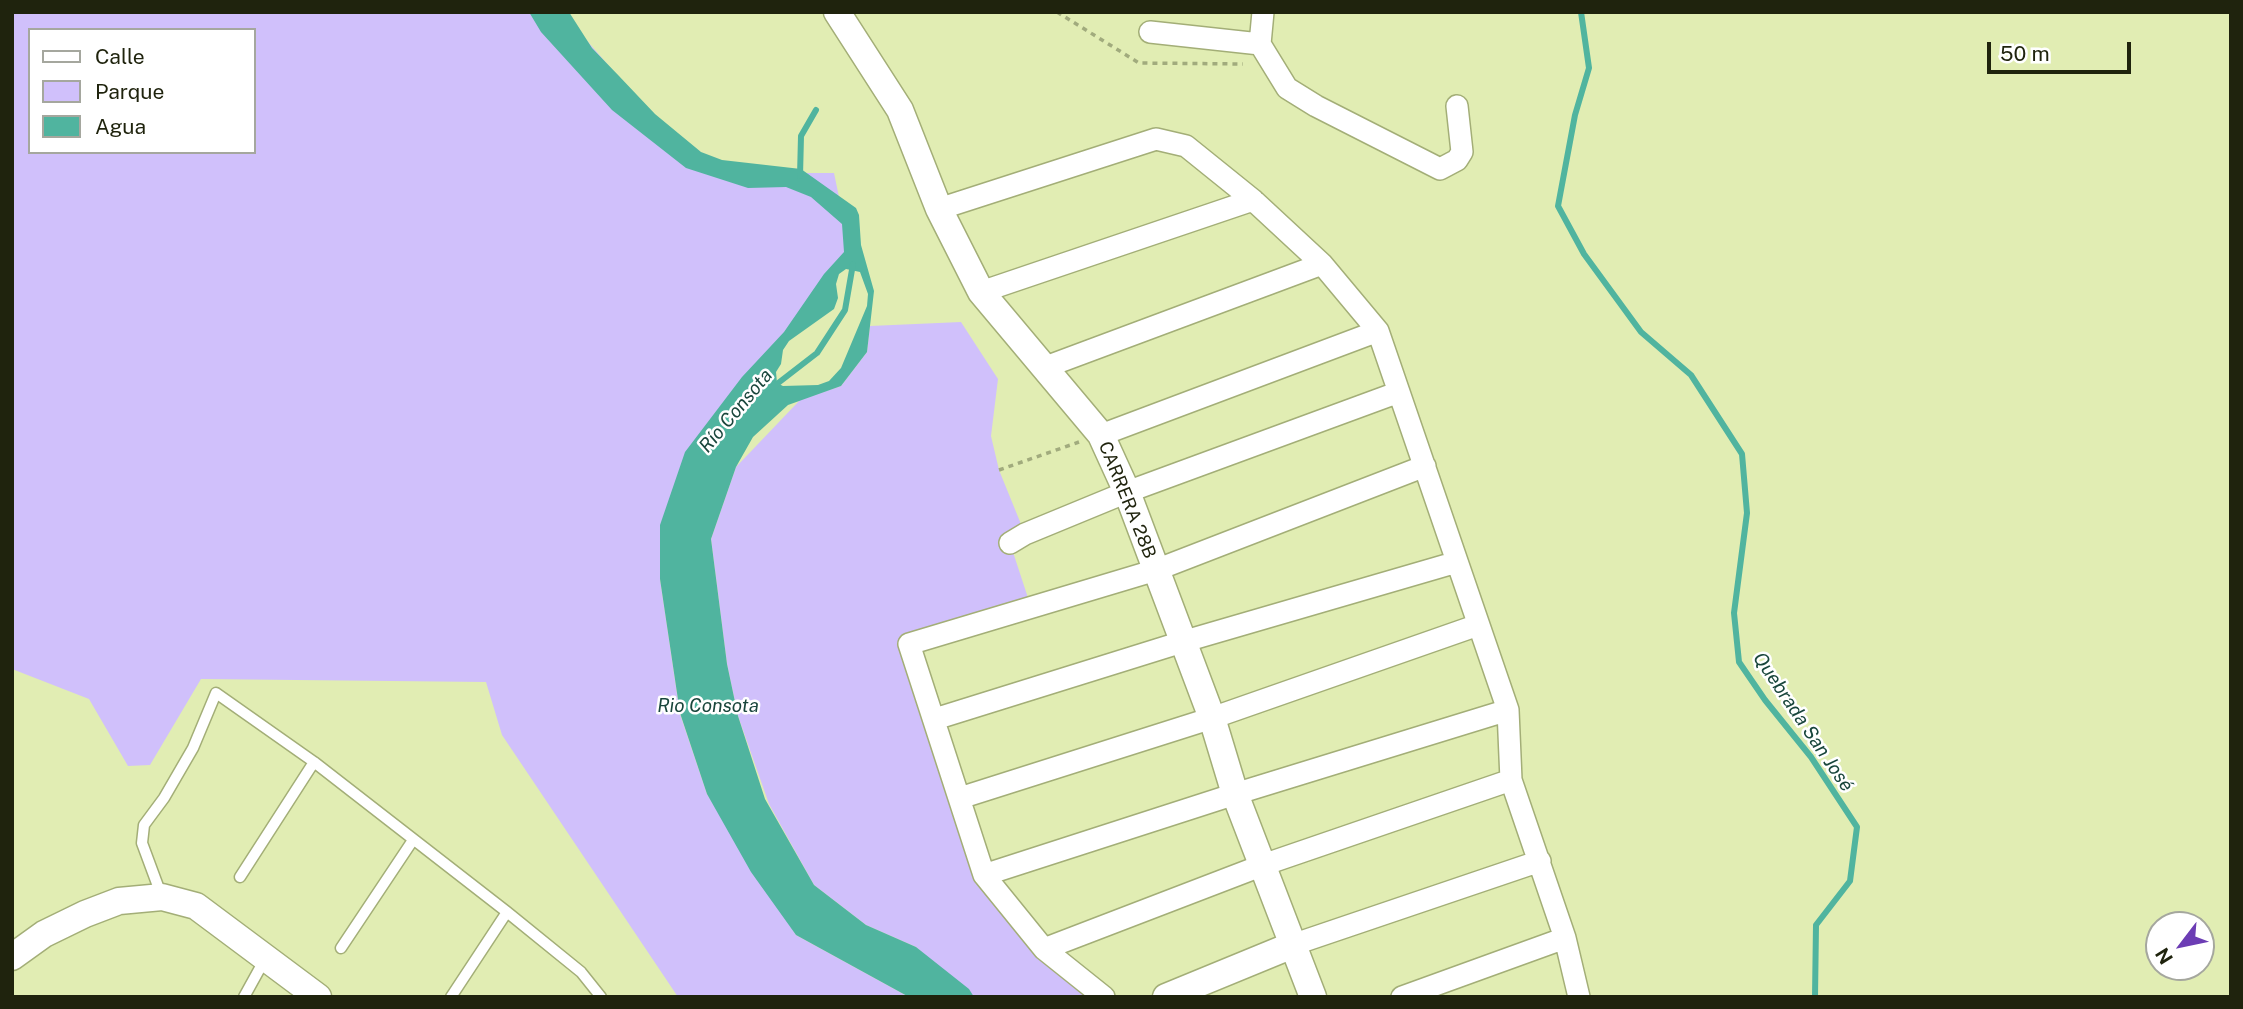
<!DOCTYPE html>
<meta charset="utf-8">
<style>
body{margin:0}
#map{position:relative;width:2243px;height:1009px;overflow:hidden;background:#e1edb3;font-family:"Public Sans",sans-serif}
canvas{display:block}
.frame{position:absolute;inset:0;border:14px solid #1f230d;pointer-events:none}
.legend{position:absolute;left:28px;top:28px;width:228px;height:126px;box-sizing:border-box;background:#fff;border:2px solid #a5a79e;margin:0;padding:9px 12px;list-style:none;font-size:21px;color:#1f230d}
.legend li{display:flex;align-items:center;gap:14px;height:35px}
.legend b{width:35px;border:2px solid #a5a79e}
.north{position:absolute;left:2145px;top:911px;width:70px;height:70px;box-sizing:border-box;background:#fff;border:2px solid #a5a79e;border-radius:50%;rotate:238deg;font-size:19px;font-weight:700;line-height:28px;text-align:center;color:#1f230d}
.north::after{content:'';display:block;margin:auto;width:24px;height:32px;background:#6c3db4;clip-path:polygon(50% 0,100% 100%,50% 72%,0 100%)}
.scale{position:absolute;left:1987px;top:42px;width:144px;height:32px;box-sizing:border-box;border:4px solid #1f230d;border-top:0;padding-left:9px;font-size:21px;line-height:24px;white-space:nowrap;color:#1f230d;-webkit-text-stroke:5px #fff;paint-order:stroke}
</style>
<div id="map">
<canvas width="2243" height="1009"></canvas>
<div class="frame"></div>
<ul class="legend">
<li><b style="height:9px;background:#fff"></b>Calle</li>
<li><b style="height:19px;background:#d0c0fb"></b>Parque</li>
<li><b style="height:19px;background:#50b49f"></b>Agua</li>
</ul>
<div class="north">N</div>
<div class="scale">50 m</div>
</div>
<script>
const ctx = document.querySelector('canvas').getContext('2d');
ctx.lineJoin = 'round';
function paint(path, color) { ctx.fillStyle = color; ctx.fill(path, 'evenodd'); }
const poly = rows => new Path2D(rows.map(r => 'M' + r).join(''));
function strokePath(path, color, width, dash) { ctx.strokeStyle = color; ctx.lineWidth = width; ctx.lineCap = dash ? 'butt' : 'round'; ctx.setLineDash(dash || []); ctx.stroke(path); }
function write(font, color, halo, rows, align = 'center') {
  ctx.font = font + ' "Public Sans",sans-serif'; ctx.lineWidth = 5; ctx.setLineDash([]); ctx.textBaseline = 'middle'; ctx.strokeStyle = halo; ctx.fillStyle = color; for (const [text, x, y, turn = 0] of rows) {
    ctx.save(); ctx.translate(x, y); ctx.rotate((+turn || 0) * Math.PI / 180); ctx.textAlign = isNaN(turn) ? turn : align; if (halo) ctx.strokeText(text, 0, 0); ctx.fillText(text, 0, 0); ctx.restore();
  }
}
const green = poly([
 [12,12,562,12,702,173,834,173,850,250,661,524,660,579,680,714,707,794,796,935,909,997,678,997,502,735,486,682,201,679,150,765,128,766,89,699,12,669],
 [30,30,254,30,254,152,30,152],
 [961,322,998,379,991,436,999,470,1025,534,1010,543,1031,607,910,644,984,875,1104,997,971,997,916,947,866,925,814,885,769,804,738,716,727,664,711,539,736,467,800,400,841,386,867,352,870,326]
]);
const water = poly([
 [529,12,569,12,592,48,619,76,655,114,701,152,722,160,801,169,856,208,859,215,861,245,874,291,867,352,841,386,788,405,753,437,736,467,711,539,727,664,738,716,765,799,814,885,866,925,916,947,969,989,974,997,909,997,796,935,751,872,707,794,680,713,660,579,660,525,685,452,742,377,784,332,824,274,844,252,842,224,811,197,786,187,748,188,686,168,612,110,541,32],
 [846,269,860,272,868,294,867,306,841,368,829,381,818,385,783,386,777,383,776,372,781,364,783,350,789,341,834,309,838,298,836,284,839,274]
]);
const stream = poly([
 [1581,12,1589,68,1575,115,1558,206,1584,254,1641,332,1691,375,1742,454,1747,513,1734,613,1739,662,1765,700,1811,757,1857,827,1850,881,1816,925,1815,997],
 [800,176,801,136,816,110],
 [773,387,817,353,845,310,853,264]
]);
const path = poly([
 [1057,12,1139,63,1243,64],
 [999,470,1079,442]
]);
const service = poly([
 [240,877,314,762],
 [162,897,142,843,144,825,164,798,193,748,216,693,314,762,507,912,581,972,601,997],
 [341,948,413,840],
 [244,997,265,959],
 [451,997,507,912]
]);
const minor = poly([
 [1263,12,1260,44,1287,88,1316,106,1440,169,1457,160,1462,152,1457,106],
 [1150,32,1260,44],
 [939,209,1156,139,1186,146,1253,200,1322,264,1378,331,1508,710,1511,780,1565,938,1579,997],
 [981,292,1253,200],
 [1043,368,1322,264],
 [1101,435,1378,331],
 [1010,543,1025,534,1127,492,1399,392],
 [935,719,1182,642,1457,562],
 [960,798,1212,718,1478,625],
 [984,875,1235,794,1508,710],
 [1295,944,1540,861],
 [1044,949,1263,865,1511,780],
 [1104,997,1044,949,984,875,909,644,1156,570,1425,466],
 [1402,997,1565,938]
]);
const tertiary = poly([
 [837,12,900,110,939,209,981,292,1101,435,1127,492,1212,718,1235,794,1313,997],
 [12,957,44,934,85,914,119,901,162,897,196,906,318,997],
 [1166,997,1295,944]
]);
const streetNames = [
 ["CARRERA 28B",1127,500,68]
];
const waterNames = [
 ["Río Consota",736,411,-50],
 ["Rio Consota",708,706],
 ["Quebrada San José",1803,722,56]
];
paint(green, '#d0c0fb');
paint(water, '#50b49f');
strokePath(stream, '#50b49f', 6);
strokePath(service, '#a3ae77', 13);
strokePath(minor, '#a3ae77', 24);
strokePath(tertiary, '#a3ae77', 29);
strokePath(path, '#a1ab7d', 3.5, [5, 5]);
strokePath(service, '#fff', 10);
strokePath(minor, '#fff', 21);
strokePath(tertiary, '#fff', 26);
write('18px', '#1f230d', '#fff', streetNames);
write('italic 19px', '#19463c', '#fff', waterNames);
</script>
